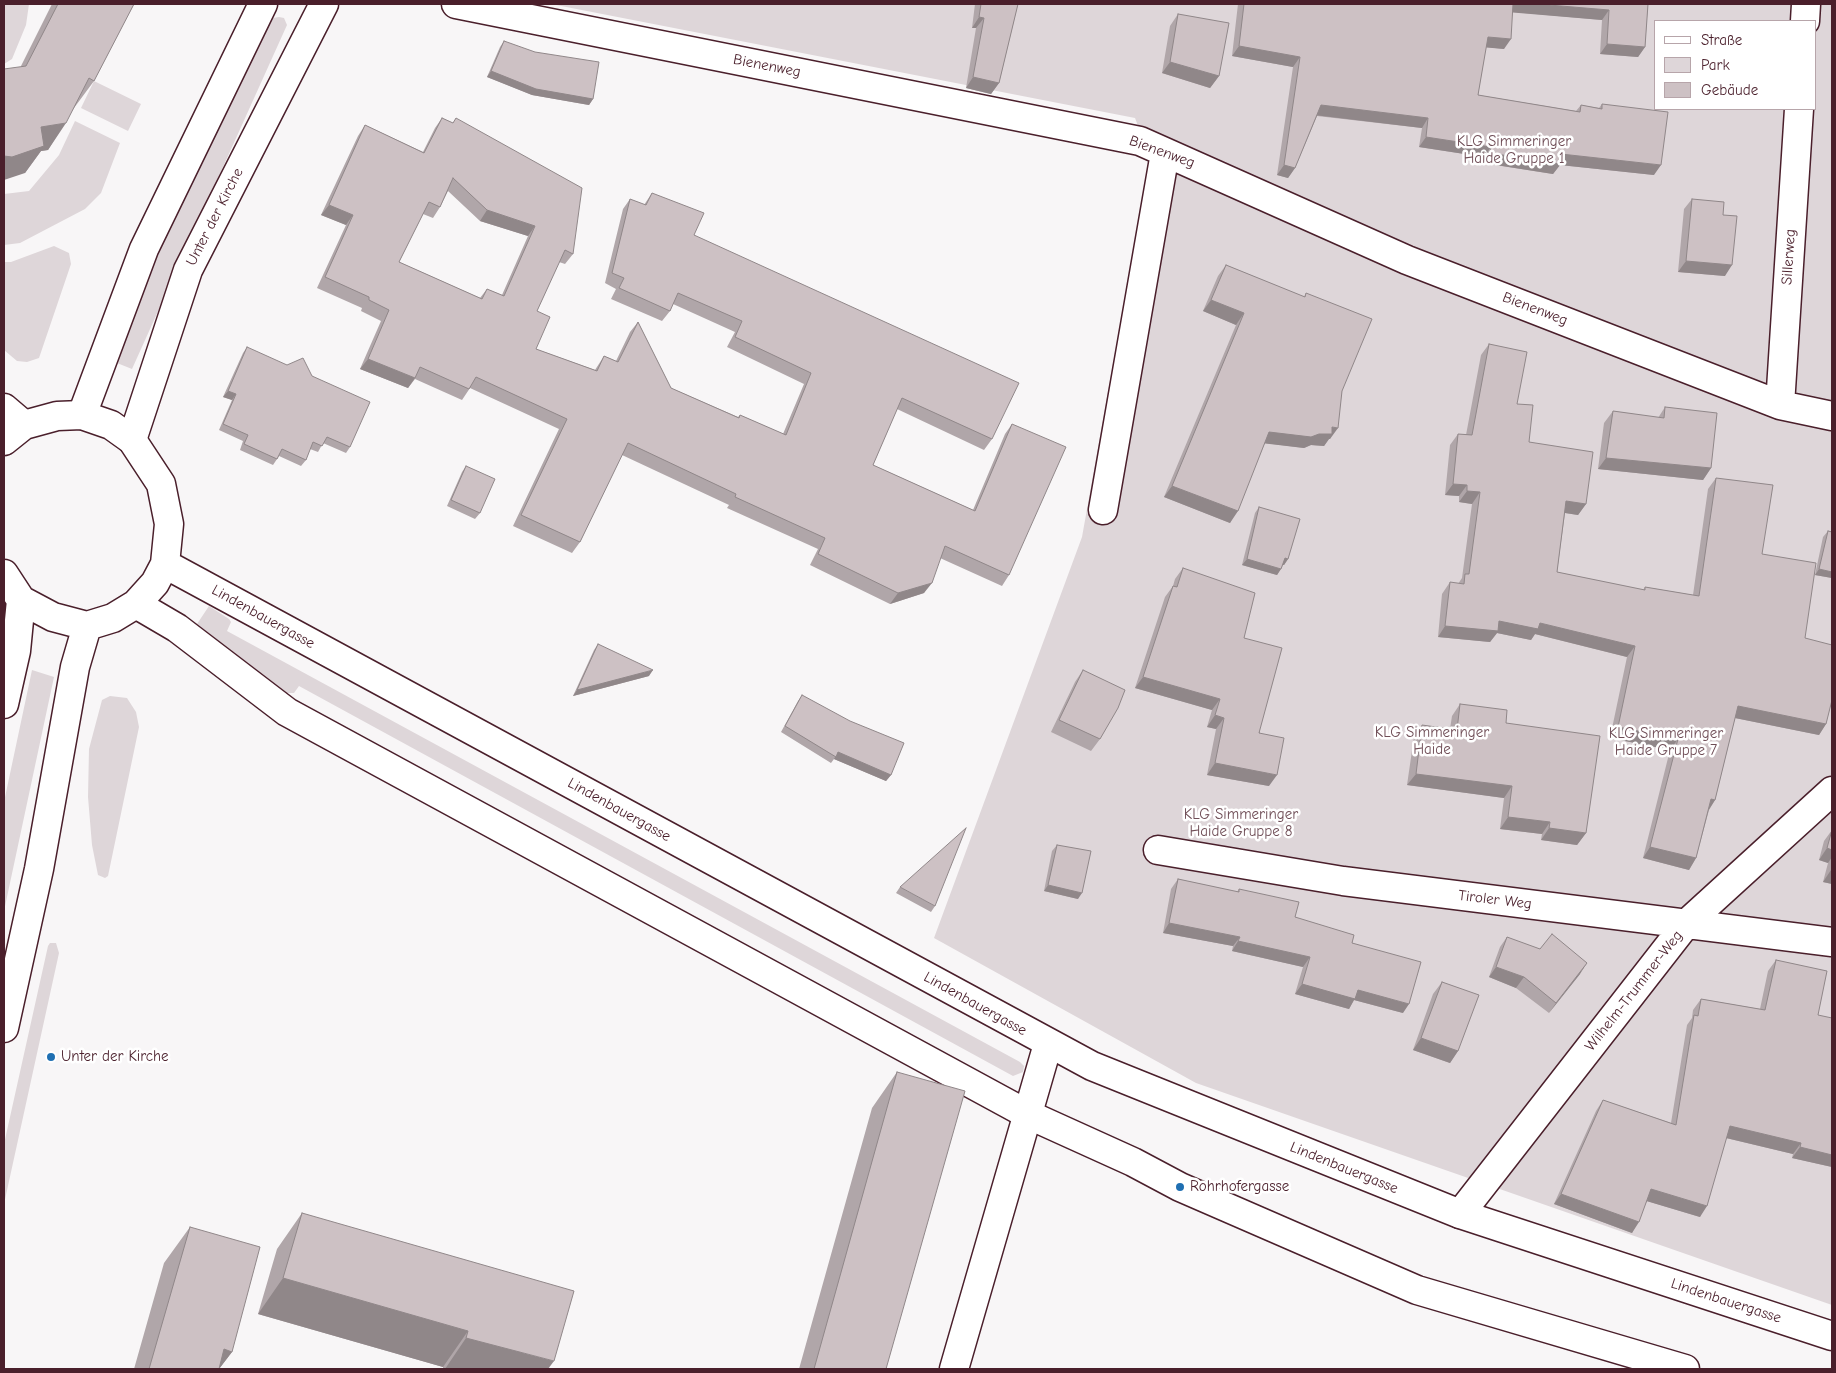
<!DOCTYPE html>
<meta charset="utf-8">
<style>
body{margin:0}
#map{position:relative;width:1836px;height:1373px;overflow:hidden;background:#f8f6f7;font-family:"Comic Neue",sans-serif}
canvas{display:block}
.frame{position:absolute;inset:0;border:5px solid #4a1f2b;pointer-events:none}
.legend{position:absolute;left:1654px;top:20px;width:162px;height:90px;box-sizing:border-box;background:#fff;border:1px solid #b7a5aa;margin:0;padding:6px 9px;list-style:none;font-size:15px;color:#4a1f2b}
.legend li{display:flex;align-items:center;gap:10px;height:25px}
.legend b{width:25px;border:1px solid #b7a5aa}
</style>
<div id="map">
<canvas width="1836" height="1373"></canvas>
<div class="frame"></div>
<ul class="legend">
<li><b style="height:6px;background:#fff"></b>Straße</li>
<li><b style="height:14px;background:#ded6d9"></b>Park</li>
<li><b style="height:14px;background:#cdc1c4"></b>Gebäude</li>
</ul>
</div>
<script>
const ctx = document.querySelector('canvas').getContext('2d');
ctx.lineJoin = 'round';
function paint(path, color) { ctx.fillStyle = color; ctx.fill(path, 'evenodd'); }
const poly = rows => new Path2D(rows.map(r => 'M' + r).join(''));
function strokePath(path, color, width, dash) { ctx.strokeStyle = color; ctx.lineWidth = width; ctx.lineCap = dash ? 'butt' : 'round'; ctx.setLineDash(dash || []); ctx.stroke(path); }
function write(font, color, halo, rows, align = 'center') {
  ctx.font = font + ' "Comic Neue",sans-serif'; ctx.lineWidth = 5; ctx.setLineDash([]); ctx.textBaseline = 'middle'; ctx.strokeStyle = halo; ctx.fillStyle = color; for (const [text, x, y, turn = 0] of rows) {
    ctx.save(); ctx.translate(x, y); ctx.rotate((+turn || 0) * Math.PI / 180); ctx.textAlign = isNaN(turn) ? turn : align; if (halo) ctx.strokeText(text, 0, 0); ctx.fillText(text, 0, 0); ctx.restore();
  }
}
const green = poly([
 [4,4,29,4,26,25,12,59,4,64],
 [551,4,1832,4,1832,1305,1196,1083,934,938,1082,537,1150,157,1135,118],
 [1655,21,1815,21,1815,109,1655,109],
 [279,17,284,18,287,25,132,369,112,361,160,234,238,78,273,18],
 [94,81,141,104,128,131,81,108],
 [75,121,120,143,101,193,85,209,20,243,4,245,4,194,29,191,59,155],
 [54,246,69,253,71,264,39,358,27,362,17,361,4,350,4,262,11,262],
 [209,606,229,619,231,622,227,631,1020,1062,1024,1066,1023,1072,1013,1076,299,686,294,693,287,693,197,624],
 [32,670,54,677,4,911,4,802],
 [110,696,127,698,136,712,139,727,108,876,105,878,98,875,92,845,88,797,89,749,102,700],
 [50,943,56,943,59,953,4,1204,4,1144,48,946]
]);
const street = poly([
 [456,4,1140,141,1407,260,1780,405,1832,416],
 [1805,21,1806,4],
 [1780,405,1799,109],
 [82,415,144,249,263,4],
 [132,440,188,270,324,4],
 [1103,510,1165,153],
 [1158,850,1343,881,1832,942],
 [1460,1214,1686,924,1832,791],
 [954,1369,1048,1044]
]);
const secondary = poly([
 [4,408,24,425],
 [4,441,24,425,57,416,82,415,111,425,132,440,161,484,169,524,165,564,155,583,136,604,113,618,87,626,53,617,21,600,4,574],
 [165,564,1092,1066,1460,1214,1832,1336],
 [136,604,177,628,287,712,1027,1114,1133,1162,1180,1187,1417,1290,1685,1369],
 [4,704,16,651,21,600],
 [4,1028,39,869,75,667,87,626]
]);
const wall = poly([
 [52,4,134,4,94,81,74,108,48,150,41,151,25,173,21,66],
 [975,4,1018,4,999,83,991,94,966,88,976,28,972,28],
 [1238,4,1648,4,1645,47,1638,57,1600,54,1602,20,1513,12,1504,49,1486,47,1478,95,1576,111,1581,105,1599,108,1602,104,1654,175,1560,165,1553,174,1483,163,1484,157,1419,147,1422,128,1317,116,1295,168,1288,178,1277,175,1293,67,1232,56],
 [1178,14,1219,76,1210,88,1162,73,1170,26],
 [504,41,593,99,589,105,532,95,487,77,500,47],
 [442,118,453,123,456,118,573,254,565,264,559,262,537,311,536,349,595,370,604,356,616,361,630,332,638,322,671,388,738,417,740,415,783,434,804,384,727,347,735,332,673,304,670,311,662,321,611,299,616,289,605,283,623,209,630,199,644,205,652,193,694,235,992,439,984,450,897,409,873,465,973,510,1005,434,1012,424,1009,575,1002,586,940,558,924,593,890,604,810,565,818,549,727,508,729,505,622,455,580,542,572,553,513,526,559,429,470,388,462,400,415,379,408,388,360,369,381,321,361,311,362,308,317,288,346,225,321,215,358,136,365,125,423,152,435,128],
 [448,191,480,221,528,236,502,295,487,289,480,298,399,262,423,214,433,218,440,207],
 [1692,199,1723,215,1725,276,1678,272,1684,209],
 [1226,265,1304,297,1306,293,1342,391,1330,439,1329,439,1324,446,1311,445,1304,448,1265,443,1230,523,1164,497,1236,325,1203,311,1218,276],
 [1489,344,1517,404,1529,442,1586,504,1578,515,1565,513,1557,572,1643,590,1645,587,1693,595,1708,489,1716,478,1762,554,1805,638,1826,724,1819,735,1735,718,1715,800,1709,810,1696,858,1689,870,1643,858,1670,750,1610,738,1627,657,1535,634,1531,640,1497,633,1490,642,1438,637,1442,594,1450,582,1458,584,1462,578,1472,504,1459,502,1459,496,1445,495,1450,445,1458,434,1466,435,1481,355],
 [247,347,350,447,346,453,323,443,318,452,310,449,306,460,301,466,279,456,273,465,240,450,243,441,219,430,232,400,223,397,243,353],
 [1665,407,1711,468,1703,480,1598,469,1604,423,1613,411,1658,418],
 [466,466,480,513,475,519,447,506,462,472],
 [1259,507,1288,559,1284,565,1283,565,1277,575,1242,565,1255,513],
 [1828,531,1832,578,1815,575,1823,537],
 [1183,568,1244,638,1269,786,1207,775,1216,729,1207,727,1212,710,1135,688,1165,597,1173,586,1175,579],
 [598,644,649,676,573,696,594,650],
 [1083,670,1100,739,1091,751,1051,732,1075,682],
 [802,695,891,775,886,781,834,759,831,763,781,732,798,701],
 [1460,704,1506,723,1586,833,1577,845,1541,840,1542,834,1500,829,1504,798,1407,785,1414,737,1422,725,1450,729,1452,716],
 [1832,830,1832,884,1823,882,1828,863,1819,860,1824,841],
 [1057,845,1078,899,1044,891,1052,851],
 [1178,879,1237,892,1239,889,1295,917,1352,943,1403,1013,1354,1000,1349,1009,1295,994,1303,967,1232,951,1233,946,1163,933,1171,889],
 [900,887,935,906,931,912,896,893],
 [1507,937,1580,974,1549,1013,1516,988,1489,977,1500,947],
 [1776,960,1818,1015,1832,1167,1792,1158,1793,1154,1726,1138,1700,1217,1647,1201,1632,1233,1554,1204,1596,1111,1603,1100,1671,1123,1687,1025,1692,1018,1693,1010,1701,999,1760,1009,1768,971],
 [1442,982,1458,1051,1450,1063,1413,1050,1433,994],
 [897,1072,886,1369,799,1369,872,1108],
 [302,1213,548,1369,443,1369,443,1367,258,1314,277,1249],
 [190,1227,232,1352,219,1369,134,1369,164,1263]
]);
const shadedWall = poly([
 [1512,4,1537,4,1609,10,1602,20,1507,12],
 [979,17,984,18,976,28,972,28],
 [1488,37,1511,39,1504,49,1481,47],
 [1607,44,1645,47,1638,57,1600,54],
 [1239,46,1300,57,1293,67,1232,56],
 [1170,62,1219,76,1210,88,1162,73],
 [491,71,593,99,589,105,532,95,487,77],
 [973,77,999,83,991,94,966,88],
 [1321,105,1428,118,1422,128,1314,115],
 [66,123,48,150,41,151,25,173,4,180,4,156,41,127],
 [1426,137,1491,147,1484,157,1419,147],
 [1490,153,1561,154,1661,165,1654,175,1560,165,1553,174,1483,163],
 [1284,165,1295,168,1288,178,1277,175],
 [329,205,353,215,346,225,321,215],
 [487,210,535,226,528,236,480,221],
 [1686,261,1732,265,1725,276,1678,272],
 [1211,300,1244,313,1236,325,1203,311],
 [368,359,415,378,408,388,360,369],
 [228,391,236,394,232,400,223,397],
 [1332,427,1338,428,1330,439,1329,439,1324,446,1311,445,1304,448,1261,443,1269,432],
 [1606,458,1711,468,1703,480,1598,469],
 [1453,484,1467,485,1459,496,1445,495],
 [1172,486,1238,511,1230,523,1164,497],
 [1467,491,1480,492,1472,504,1459,502],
 [1566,501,1586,504,1578,515,1559,512],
 [1285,558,1288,559,1284,565,1280,564],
 [1247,559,1281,569,1277,575,1242,565],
 [1819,569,1832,572,1832,578,1815,575],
 [932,583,924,593,890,604,898,593],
 [1499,621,1540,623,1635,646,1627,657,1535,634,1531,640,1497,633,1490,642,1438,637,1445,626],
 [653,670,649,676,573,696,577,690],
 [1143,677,1220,699,1212,710,1135,688],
 [1738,706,1826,724,1819,735,1730,717],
 [1215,715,1224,718,1216,729,1207,727],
 [1618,727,1678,739,1670,750,1610,738],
 [838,752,891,775,886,781,834,759],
 [1215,763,1277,775,1269,786,1207,775],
 [1416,774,1512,786,1504,798,1407,785],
 [1711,799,1715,800,1708,811],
 [1508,817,1550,822,1542,834,1500,829],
 [1549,828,1586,833,1577,845,1541,840],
 [1650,847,1696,858,1689,870,1643,858],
 [1827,848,1832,850,1832,857,1828,863,1819,860],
 [1831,870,1832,871,1832,884,1823,882],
 [1048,885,1082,893,1078,899,1044,891],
 [1169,923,1240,937,1233,946,1163,933],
 [1238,941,1310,957,1303,967,1232,951],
 [1587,963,1580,974,1549,1013,1556,1003],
 [1496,967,1524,977,1516,988,1489,977],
 [1302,984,1358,990,1409,1004,1403,1013,1354,1000,1349,1009,1295,994],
 [1421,1038,1458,1051,1450,1063,1413,1050],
 [1730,1126,1801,1143,1793,1154,1722,1137],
 [1800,1147,1832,1155,1832,1167,1792,1158],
 [1651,1189,1707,1206,1700,1217,1643,1200],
 [1561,1194,1639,1222,1632,1233,1554,1204],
 [283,1278,468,1331,443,1367,258,1314],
 [466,1338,554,1361,548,1369,445,1369],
 [224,1349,232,1352,219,1369,210,1369]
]);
const building = poly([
 [58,4,134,4,94,81,89,78,66,123,41,127,44,146,12,157,4,156,4,69,26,66,58,4],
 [981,4,1018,4,999,83,973,77,984,18,979,17,981,4],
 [1244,4,1513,4,1511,39,1488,37,1478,95,1580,112,1581,105,1602,109,1602,104,1668,112,1661,165,1561,154,1560,164,1490,153,1491,147,1426,137,1428,118,1321,105,1295,168,1284,165,1300,57,1239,46,1244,4],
 [1537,4,1648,4,1645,47,1607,44,1609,10,1537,4],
 [1178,14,1229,23,1219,76,1170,62,1178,14],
 [504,41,535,52,599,62,593,99,536,89,491,71,504,41],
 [442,118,453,123,456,118,582,188,573,254,565,250,537,311,550,317,536,349,597,371,604,356,618,362,638,322,671,388,739,418,740,415,786,435,811,373,735,337,742,321,678,293,670,311,619,288,624,278,612,273,630,199,646,205,652,193,704,213,694,235,1019,383,992,439,902,398,873,465,975,511,1012,424,1066,447,1009,575,945,546,932,583,898,593,818,554,825,538,735,497,736,494,628,443,580,542,521,515,567,419,476,377,469,389,420,367,415,378,368,359,389,310,369,300,369,297,325,277,353,215,329,205,365,125,424,153,442,118],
 [453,178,487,210,535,226,504,296,487,289,482,299,399,262,429,202,440,207,453,178],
 [1692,199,1724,202,1723,215,1737,216,1732,265,1686,261,1692,199],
 [1226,265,1305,297,1306,293,1372,319,1342,391,1338,428,1332,427,1332,434,1319,434,1311,437,1269,432,1238,511,1172,486,1244,313,1211,300,1226,265],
 [1489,344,1527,352,1517,404,1533,405,1529,442,1593,452,1586,504,1566,501,1557,572,1645,590,1645,587,1699,596,1716,478,1773,485,1762,554,1816,563,1805,638,1832,645,1832,700,1826,724,1738,706,1715,800,1711,799,1696,858,1650,847,1678,739,1618,727,1635,646,1540,623,1538,629,1499,621,1498,631,1445,626,1450,582,1464,584,1465,574,1469,574,1480,492,1467,491,1467,485,1453,484,1458,434,1472,435,1489,344],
 [247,347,287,365,303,358,312,376,370,402,350,447,327,437,322,446,313,442,306,460,282,449,277,459,244,444,248,435,223,424,236,394,228,391,247,347],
 [1665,407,1717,413,1711,468,1606,458,1613,411,1664,418,1665,407],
 [466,466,495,479,480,513,451,500,466,466],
 [1259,507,1300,519,1288,559,1285,558,1281,569,1247,559,1259,507],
 [1828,531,1832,532,1832,572,1819,569,1828,531],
 [1183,568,1255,593,1244,638,1282,648,1259,733,1284,738,1277,775,1215,763,1224,718,1215,715,1220,699,1143,677,1173,586,1177,587,1183,568],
 [598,644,653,670,577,690,598,644],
 [1083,670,1125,690,1118,708,1100,739,1059,720,1083,670],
 [802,695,850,721,904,743,891,775,838,752,836,757,785,726,802,695],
 [1460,704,1507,710,1506,723,1600,736,1586,833,1549,828,1550,822,1508,817,1512,786,1416,774,1422,725,1457,730,1460,704],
 [966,828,935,906,900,887,966,828],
 [1832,830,1832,850,1827,848,1832,830],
 [1057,845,1091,851,1082,893,1048,885,1057,845],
 [1178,879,1239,892,1239,889,1299,902,1295,917,1354,935,1352,943,1421,962,1409,1004,1358,990,1355,999,1302,984,1310,957,1238,941,1240,937,1169,923,1178,879],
 [1552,934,1587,963,1556,1003,1524,977,1496,967,1507,937,1540,949,1552,934],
 [1776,960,1827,971,1818,1015,1832,1018,1832,1155,1800,1147,1801,1143,1730,1126,1707,1206,1651,1189,1639,1222,1561,1194,1603,1100,1676,1125,1694,1015,1698,1016,1701,999,1765,1010,1776,960],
 [1442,982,1479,995,1458,1051,1421,1038,1442,982],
 [897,1072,965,1091,886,1369,814,1369,897,1072],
 [302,1213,574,1291,554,1361,466,1338,468,1331,283,1278,302,1213],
 [190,1227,260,1247,232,1352,224,1349,219,1369,149,1369,190,1227]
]);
const markers = [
 [51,1057,5,"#1f6fb2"],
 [1180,1187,5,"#1f6fb2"]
];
const streetNames = [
 ["Bienenweg",767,66,11],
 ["Bienenweg",1162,152,20],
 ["Unter der Kirche",215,217,-63],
 ["Sillerweg",1789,257,-86],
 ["Bienenweg",1535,309,21],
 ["Lindenbauergasse",263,617,29],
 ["Lindenbauergasse",619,810,29],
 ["Tiroler Weg",1495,900,7],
 ["Wilhelm-Trummer-Weg",1634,991,-52],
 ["Lindenbauergasse",975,1004,29],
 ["Lindenbauergasse",1344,1168,22],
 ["Lindenbauergasse",1726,1301,18]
];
const parkNames = [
 ["KLG Simmeringer",1514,142],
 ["Haide Gruppe 1",1514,159],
 ["KLG Simmeringer",1432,733],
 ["Haide",1432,750],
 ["KLG Simmeringer",1666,734],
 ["Haide Gruppe 7",1666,751],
 ["KLG Simmeringer",1241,815],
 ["Haide Gruppe 8",1241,832]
];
const poiNames = [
 ["Unter der Kirche",61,1057],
 ["Rohrhofergasse",1190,1187]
];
paint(green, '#ded6d9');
strokePath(street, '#4a1f2b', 31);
strokePath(secondary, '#4a1f2b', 31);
strokePath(street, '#fff', 28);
strokePath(secondary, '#fff', 28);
paint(wall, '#b0a6a9');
paint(shadedWall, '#908789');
paint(building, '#cdc1c4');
strokePath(building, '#908789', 1);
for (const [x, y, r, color] of markers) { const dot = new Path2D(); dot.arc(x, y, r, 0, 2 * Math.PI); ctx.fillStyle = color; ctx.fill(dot); strokePath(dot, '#fff', 2); }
write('15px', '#4a1f2b', '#fff', streetNames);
write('15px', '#6f4d56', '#fff', parkNames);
write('15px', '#4a1f2b', '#fff', poiNames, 'left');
</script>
